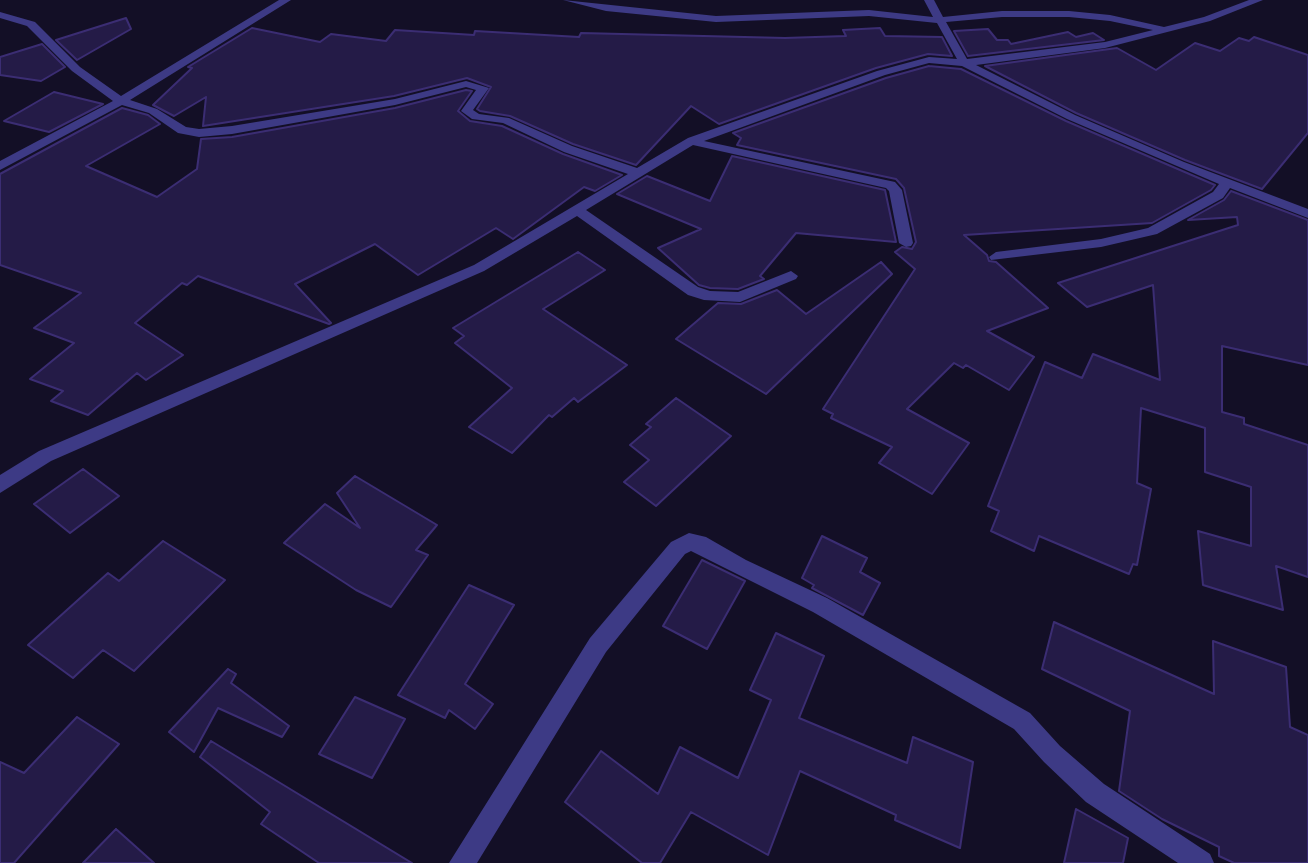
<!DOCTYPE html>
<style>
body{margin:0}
canvas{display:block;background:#130f26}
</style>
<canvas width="1308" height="863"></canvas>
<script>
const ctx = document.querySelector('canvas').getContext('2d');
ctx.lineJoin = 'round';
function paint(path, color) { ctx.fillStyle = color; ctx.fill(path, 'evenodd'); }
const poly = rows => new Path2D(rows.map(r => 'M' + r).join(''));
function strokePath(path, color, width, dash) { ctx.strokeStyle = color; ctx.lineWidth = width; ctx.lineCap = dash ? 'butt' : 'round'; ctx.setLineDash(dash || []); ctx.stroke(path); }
const building = poly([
 [126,18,131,29,77,60,56,40,126,18],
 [252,28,320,42,331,34,386,41,395,30,474,35,475,31,579,37,581,33,785,38,846,36,843,30,880,28,885,36,942,37,952,56,928,54,876,68,719,124,691,106,636,165,573,144,510,116,480,111,477,109,491,87,467,78,394,96,203,126,206,97,174,116,153,105,192,68,188,67,252,28],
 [988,29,997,40,1008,40,1011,44,1068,32,1076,37,1093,33,1104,40,968,56,954,31,988,29],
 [1254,37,1308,55,1308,133,1262,189,1185,160,1076,113,985,66,1117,48,1156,70,1195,43,1220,51,1239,38,1249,41,1254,37],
 [42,44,65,67,41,81,0,75,0,57,42,44],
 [929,66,961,69,1066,121,1215,185,1211,190,1152,223,964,235,987,255,989,261,996,262,1048,308,987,331,1034,357,1009,390,966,365,963,368,954,363,907,409,969,443,932,494,879,463,892,447,831,418,833,414,823,409,915,269,895,252,902,247,912,249,916,242,904,188,896,179,737,145,741,138,733,133,886,78,929,66],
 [466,90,472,91,458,111,470,121,502,126,563,154,622,175,595,191,584,187,513,239,496,228,418,275,375,244,295,284,331,323,329,324,198,276,187,285,182,283,135,323,183,355,146,380,137,373,88,415,51,401,63,391,30,379,74,343,34,328,81,293,0,265,0,174,122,108,148,115,160,124,86,166,157,197,197,169,201,139,232,137,395,108,466,90],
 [54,92,103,104,49,132,4,121,54,92],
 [732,156,885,190,896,242,796,233,760,276,764,279,738,289,710,288,699,285,658,248,701,229,617,194,647,176,710,201,732,156],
 [1231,191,1308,220,1308,365,1222,346,1222,412,1244,418,1244,424,1308,445,1308,577,1276,566,1283,610,1203,585,1198,531,1251,546,1251,487,1205,472,1205,428,1141,408,1137,483,1151,489,1137,565,1133,564,1129,574,1039,536,1034,551,991,531,999,511,988,506,1045,362,1082,378,1093,354,1160,380,1153,285,1087,307,1058,283,1238,225,1237,217,1188,220,1224,200,1231,191],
 [578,252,605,270,543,309,627,365,578,402,574,398,552,417,549,415,512,453,469,427,512,388,455,343,464,336,453,328,578,252],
 [881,262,892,274,766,394,676,339,718,303,741,304,777,290,806,314,881,262],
 [676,398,731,436,656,506,624,482,649,460,630,445,651,427,646,424,676,398],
 [83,469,119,496,70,533,34,504,83,469],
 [355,476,437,525,416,550,428,555,391,607,356,590,284,543,325,504,360,528,337,493,355,476],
 [822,536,867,558,860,572,880,583,863,615,812,588,814,585,802,578,822,536],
 [163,541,225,580,134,671,103,650,73,678,28,645,108,573,119,581,163,541],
 [702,560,745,581,707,649,663,626,702,560],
 [469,585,514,605,465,684,493,704,475,729,449,710,445,718,398,695,469,585],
 [1054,622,1214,694,1213,641,1286,667,1290,727,1308,735,1308,863,1234,863,1219,856,1219,847,1162,819,1119,791,1130,711,1042,669,1054,622],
 [776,633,824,656,799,718,907,763,913,737,973,762,960,848,895,820,896,815,800,771,768,855,691,812,660,863,642,863,565,802,601,751,658,794,680,747,738,778,771,700,750,690,776,633],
 [228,669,236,674,231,683,289,726,282,737,218,708,194,752,169,732,228,669],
 [355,697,405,719,372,778,319,754,355,697],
 [77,717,119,744,14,863,0,863,0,762,24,773,77,717],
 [211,741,412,863,319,863,261,824,270,812,200,757,211,741],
 [1076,809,1128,838,1123,863,1064,863,1076,809],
 [116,829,154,863,83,863,116,829]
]);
const minor = poly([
 [279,0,291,0,130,100,157,109,186,127,199,129,232,126,395,99,466,81,489,88,473,110,479,114,509,118,572,146,637,168,688,138,877,71,929,57,957,59,937,23,869,16,716,22,606,11,563,0,716,16,869,10,933,17,924,0,934,0,943,17,1002,11,1069,11,1110,15,1164,27,1204,17,1249,0,1263,0,1210,21,1105,48,976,65,1075,115,1184,162,1308,209,1308,218,1230,188,1223,198,1157,234,1101,247,991,260,989,257,996,252,1101,239,1148,228,1213,192,1219,184,1067,119,962,66,929,63,885,75,704,141,895,182,902,190,913,243,911,246,906,247,899,243,889,191,886,188,693,145,586,210,698,287,710,291,738,292,791,271,798,276,796,279,740,302,704,300,688,295,577,216,484,271,51,461,0,493,0,475,39,451,474,265,628,174,564,152,503,123,472,119,461,111,476,90,466,87,395,105,232,134,199,137,178,133,149,113,122,105,0,170,0,161,113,101,72,71,27,26,0,18,0,12,35,22,80,67,121,96,279,0],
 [1002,17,1069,17,1110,21,1153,30,1105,42,967,59,946,22,1002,17],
 [689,533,706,537,746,560,827,598,1030,713,1060,746,1104,784,1210,854,1214,863,1178,863,1086,802,1044,762,1014,729,813,612,691,551,685,554,606,652,477,863,449,863,590,638,671,542,689,533]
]);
paint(building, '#241b47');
strokePath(building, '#3b2d73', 2);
paint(minor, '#3d3a85');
</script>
